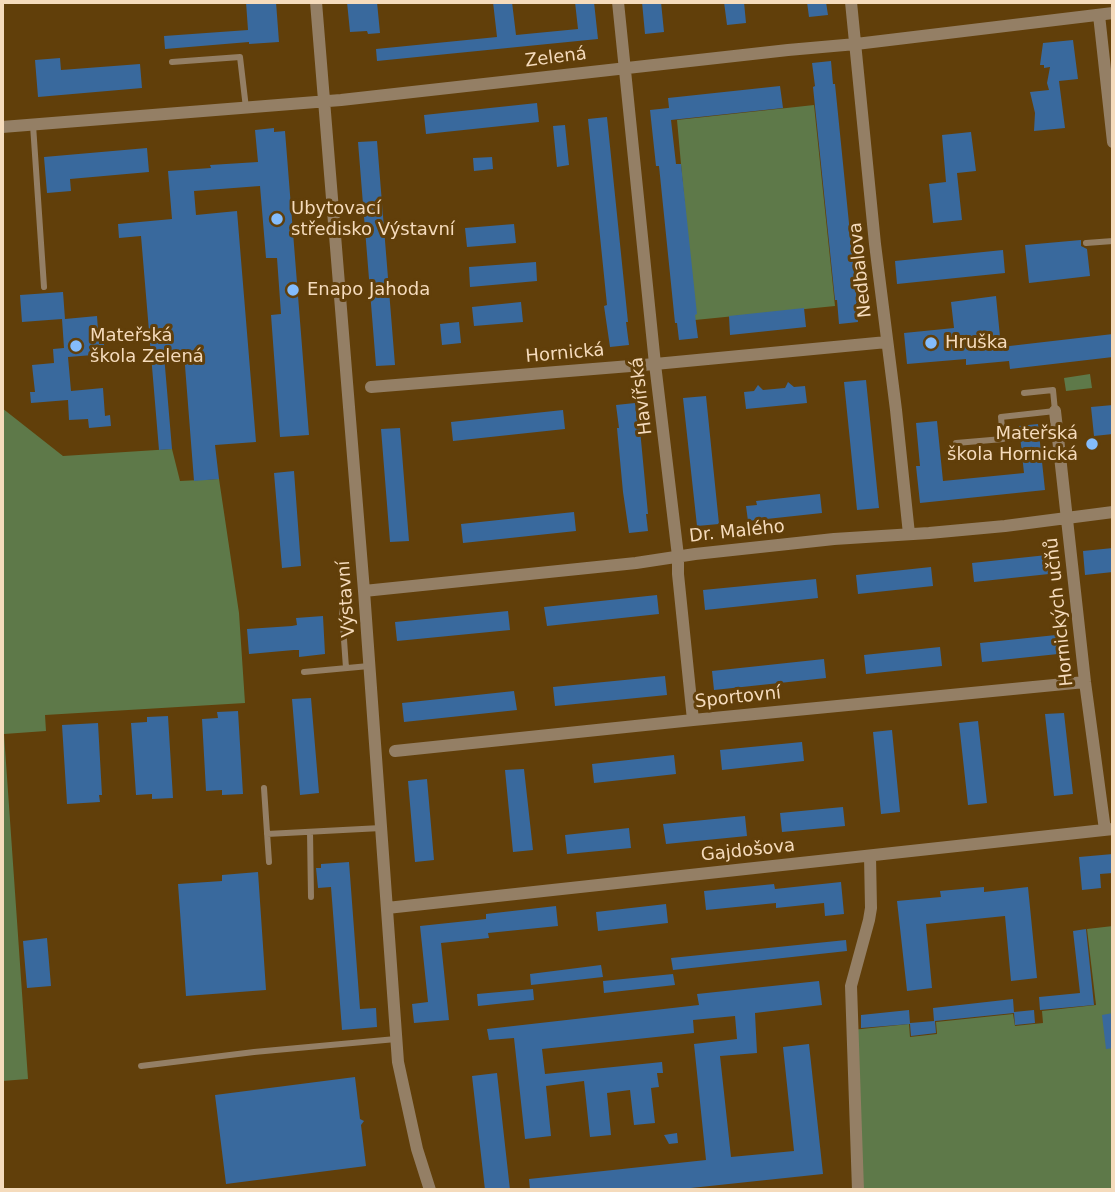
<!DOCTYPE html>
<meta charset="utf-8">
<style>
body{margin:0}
#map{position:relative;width:1115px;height:1192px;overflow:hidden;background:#613f0a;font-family:"DejaVu Sans",sans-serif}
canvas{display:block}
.frame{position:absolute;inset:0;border:4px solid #f5dbbc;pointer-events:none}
</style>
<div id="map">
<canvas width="1115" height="1192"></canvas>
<div class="frame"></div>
</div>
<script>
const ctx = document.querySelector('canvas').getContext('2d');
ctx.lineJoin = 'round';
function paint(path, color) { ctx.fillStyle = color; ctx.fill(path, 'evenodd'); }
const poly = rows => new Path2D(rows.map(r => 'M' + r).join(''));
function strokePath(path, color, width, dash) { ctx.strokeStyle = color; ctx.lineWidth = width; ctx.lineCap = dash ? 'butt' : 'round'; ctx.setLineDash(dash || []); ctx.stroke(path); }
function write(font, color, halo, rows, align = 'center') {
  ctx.font = font + ' "DejaVu Sans",sans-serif'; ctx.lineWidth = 6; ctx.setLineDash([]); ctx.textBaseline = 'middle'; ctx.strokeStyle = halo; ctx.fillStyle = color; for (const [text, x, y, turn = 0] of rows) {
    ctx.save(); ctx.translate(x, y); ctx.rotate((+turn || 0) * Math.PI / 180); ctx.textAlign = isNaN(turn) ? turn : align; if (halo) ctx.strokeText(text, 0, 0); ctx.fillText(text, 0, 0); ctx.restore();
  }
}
const green = poly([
 [814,105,835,306,695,320,677,120],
 [1090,374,1092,388,1066,391,1064,378],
 [2,408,63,456,172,449,180,481,219,479,239,613,245,703,45,715,46,731,4,734,28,1079,2,1081],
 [1113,926,1113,1190,858,1190,852,1030,909,1024,910,1037,937,1034,936,1022,1013,1014,1015,1026,1043,1023,1042,1011,1096,1005,1087,929]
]);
const building = poly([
 [246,2,276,2,279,42,249,44,249,42,165,49,164,36,248,30],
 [347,2,377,2,380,33,368,34,367,31,350,32],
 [493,2,512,2,516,35,578,29,575,2,594,2,598,39,377,61,376,49,497,37],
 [642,2,661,2,664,32,645,34],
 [724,2,744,2,746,23,727,25],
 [807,2,826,2,828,15,809,17],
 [1073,40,1078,79,1059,81,1065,128,1034,131,1035,113,1030,92,1049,90,1047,83,1050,67,1044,68,1044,65,1040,65,1043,43],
 [60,58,61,70,140,64,142,88,38,97,35,60],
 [831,61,833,84,835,84,857,303,856,303,858,322,839,324,837,300,835,300,813,87,815,86,812,63],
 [780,86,783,108,671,120,676,164,681,164,697,314,695,315,698,338,679,340,677,323,675,323,659,166,656,166,650,110,669,108,668,98],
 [537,103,539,122,426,134,424,115],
 [607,117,628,322,626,322,629,345,610,347,604,306,607,305,588,119],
 [565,125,569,165,557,167,553,126],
 [274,128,274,132,285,131,309,435,280,437,271,315,281,314,277,258,266,258,260,186,194,191,196,215,237,211,256,442,215,445,219,479,194,481,184,353,164,355,172,449,159,450,141,236,119,238,118,224,172,219,168,171,211,168,210,165,258,162,255,130],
 [971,132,976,171,957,173,962,220,933,223,929,184,946,182,942,135],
 [377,141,395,365,376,366,358,142],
 [147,148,149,172,70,179,71,191,47,193,44,157],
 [492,157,493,169,474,171,473,158],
 [514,224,516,243,467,247,465,228],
 [1081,240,1081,246,1087,249,1090,276,1029,283,1025,245],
 [1003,250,1005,273,897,284,895,261],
 [536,262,537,281,470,287,469,267],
 [63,292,65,319,97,316,99,344,104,344,105,354,68,357,71,391,103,388,105,416,110,415,111,426,89,428,88,419,69,420,68,400,31,403,30,392,35,392,32,365,54,363,53,349,64,348,62,319,22,322,20,295],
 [996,296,1001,347,1113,334,1113,357,1010,369,1009,361,966,365,966,359,907,364,904,333,954,328,951,302],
 [521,302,523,322,474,326,472,307],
 [804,308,806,327,730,335,729,316],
 [459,322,461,343,442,345,440,324],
 [866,380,879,508,857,510,844,382],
 [788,382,794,387,805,386,807,403,746,409,744,392,754,391,758,385,763,390,785,388],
 [706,396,719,524,697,526,683,398],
 [635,403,637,420,639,419,648,514,646,514,648,531,629,533,623,492,617,428,619,428,616,405],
 [1113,405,1113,434,1094,436,1091,407],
 [563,410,565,429,453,441,451,422],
 [937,421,943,481,1024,473,1019,426,1038,424,1045,490,920,503,916,466,920,466,916,423],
 [400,428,409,541,390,542,381,429],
 [294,471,301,566,282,568,274,473],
 [820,494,822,513,748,521,746,506,757,505,756,501],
 [574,512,576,531,463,543,461,524],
 [1113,548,1113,572,1085,575,1083,551],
 [1047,555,1049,574,974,582,972,563],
 [931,567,933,586,858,594,856,575],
 [816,579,818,598,705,610,703,590],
 [657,595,659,614,547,626,544,607],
 [508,611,510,630,397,641,395,622],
 [323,616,325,654,299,657,299,650,294,650,249,654,247,629,292,626,297,625,296,618],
 [1056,635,1058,654,982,662,980,643],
 [940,647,942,666,866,674,864,655],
 [824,659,826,678,714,690,712,671],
 [665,676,667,695,555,706,553,687],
 [514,691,517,710,404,722,402,703],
 [311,698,319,793,300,795,292,699],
 [238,711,243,794,222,795,222,790,206,791,202,719,218,718,217,712],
 [1064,713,1073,794,1054,796,1045,714],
 [168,716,173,798,152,799,152,794,136,795,131,723,147,722,147,717],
 [978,721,987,803,968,805,959,723],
 [98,723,102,795,99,795,100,802,67,804,62,725],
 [892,730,900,812,881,814,873,732],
 [802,742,804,761,722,770,720,750],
 [674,755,676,774,594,783,592,764],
 [524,769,533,850,513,852,505,770],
 [427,779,434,860,415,862,408,781],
 [843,807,845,826,782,832,780,813],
 [745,816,747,836,666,844,663,824],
 [629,828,631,848,567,854,565,835],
 [1113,854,1113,873,1100,874,1101,888,1082,890,1079,857],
 [349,862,360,1009,376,1008,377,1027,342,1030,331,887,318,888,316,868,321,868,321,864],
 [258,872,266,990,186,996,178,884,222,881,222,875],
 [841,882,844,914,825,916,824,903,776,908,776,903,706,910,704,891,774,884,775,889],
 [984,887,984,892,1028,887,1037,978,1011,981,1005,916,926,924,932,988,907,991,897,901,941,897,940,891],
 [666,904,668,923,598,931,596,912],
 [556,906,558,926,488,933,489,938,441,943,449,1020,414,1023,412,1004,428,1002,420,926,486,919,486,914],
 [1086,929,1094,1005,1040,1010,1039,997,1080,993,1073,931],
 [47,938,51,986,27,988,23,941],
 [846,940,847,951,673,970,671,958],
 [601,965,603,977,531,985,530,974],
 [673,974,675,985,604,993,603,981],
 [819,981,822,1005,755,1013,757,1053,720,1056,731,1157,794,1151,783,1047,809,1044,823,1174,672,1190,530,1190,529,1179,706,1160,694,1044,737,1039,735,1016,693,1020,694,1033,542,1049,545,1074,662,1062,663,1073,657,1073,659,1087,651,1088,655,1123,634,1125,630,1090,607,1093,611,1135,590,1137,584,1081,546,1086,551,1136,525,1139,514,1038,489,1040,487,1029,699,1005,697,994],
 [533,989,534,1000,478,1006,477,994],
 [1013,999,1014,1012,1034,1010,1035,1023,1015,1025,1014,1013,935,1021,936,1033,911,1036,910,1024,861,1028,861,1015,909,1010,910,1023,934,1021,933,1008],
 [1113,1013,1113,1048,1106,1049,1102,1015],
 [497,1073,510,1190,485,1190,472,1076],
 [355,1077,360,1119,364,1121,361,1125,366,1166,226,1184,215,1095],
 [677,1133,678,1143,669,1144,664,1135]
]);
const service = poly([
 [172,62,240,57,246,108],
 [33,125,44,287],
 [1086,243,1113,241],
 [956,443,1003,439,1001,417,1055,411,1053,390,1024,393],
 [342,611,346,668],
 [304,672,369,666],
 [264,788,269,862],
 [310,832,311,897],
 [267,834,381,828],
 [141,1066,254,1052,396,1039]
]);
const minor = poly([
 [316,2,364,591,398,1062,417,1149,430,1190],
 [618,2,655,364,678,556,678,574,693,720],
 [851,2,875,244,896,410,909,534],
 [1099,15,1113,142],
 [2,127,341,100,788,50,856,44,1113,13],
 [371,387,655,364,887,342],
 [1055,411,1085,682,1105,830],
 [364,591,636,563,695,554,834,539,929,533,1005,526,1113,512],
 [395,751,693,720,1085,682],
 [387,908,1113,829],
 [858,1190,851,986,869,920,871,908,870,856]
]);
const markers = [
 [277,219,7,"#84bcfb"],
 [293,290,7,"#84bcfb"],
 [931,343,7,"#84bcfb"],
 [76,346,7,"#84bcfb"],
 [1092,444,7,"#84bcfb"]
];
const streetNames = [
 ["Zelená",556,58,-7],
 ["Nedbalova",861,270,-96],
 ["Hornická",565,354,-5],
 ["Havířská",642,396,-97],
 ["Dr. Malého",737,532,-6],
 ["Výstavní",347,599,-94],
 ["Hornických učňů",1060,612,-96],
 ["Sportovní",738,698,-6],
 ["Gajdošova",748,851,-6]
];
const poiNames = [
 ["Ubytovací",291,209],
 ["středisko Výstavní",291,230],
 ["Enapo Jahoda",307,290],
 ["Mateřská",90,336],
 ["škola Zelená",90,357],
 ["Hruška",945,343],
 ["Mateřská",1078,434,"right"],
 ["škola Hornická",1078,455,"right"]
];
paint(green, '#5e7949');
paint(building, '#39699d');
strokePath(service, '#947f65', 6);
strokePath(minor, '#947f65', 12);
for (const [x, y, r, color] of markers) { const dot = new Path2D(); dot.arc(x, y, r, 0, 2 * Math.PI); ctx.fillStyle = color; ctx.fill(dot); strokePath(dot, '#613f0a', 2.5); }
write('18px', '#f5dbbc', '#613f0a', streetNames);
write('18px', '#f5dbbc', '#613f0a', poiNames, 'left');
</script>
